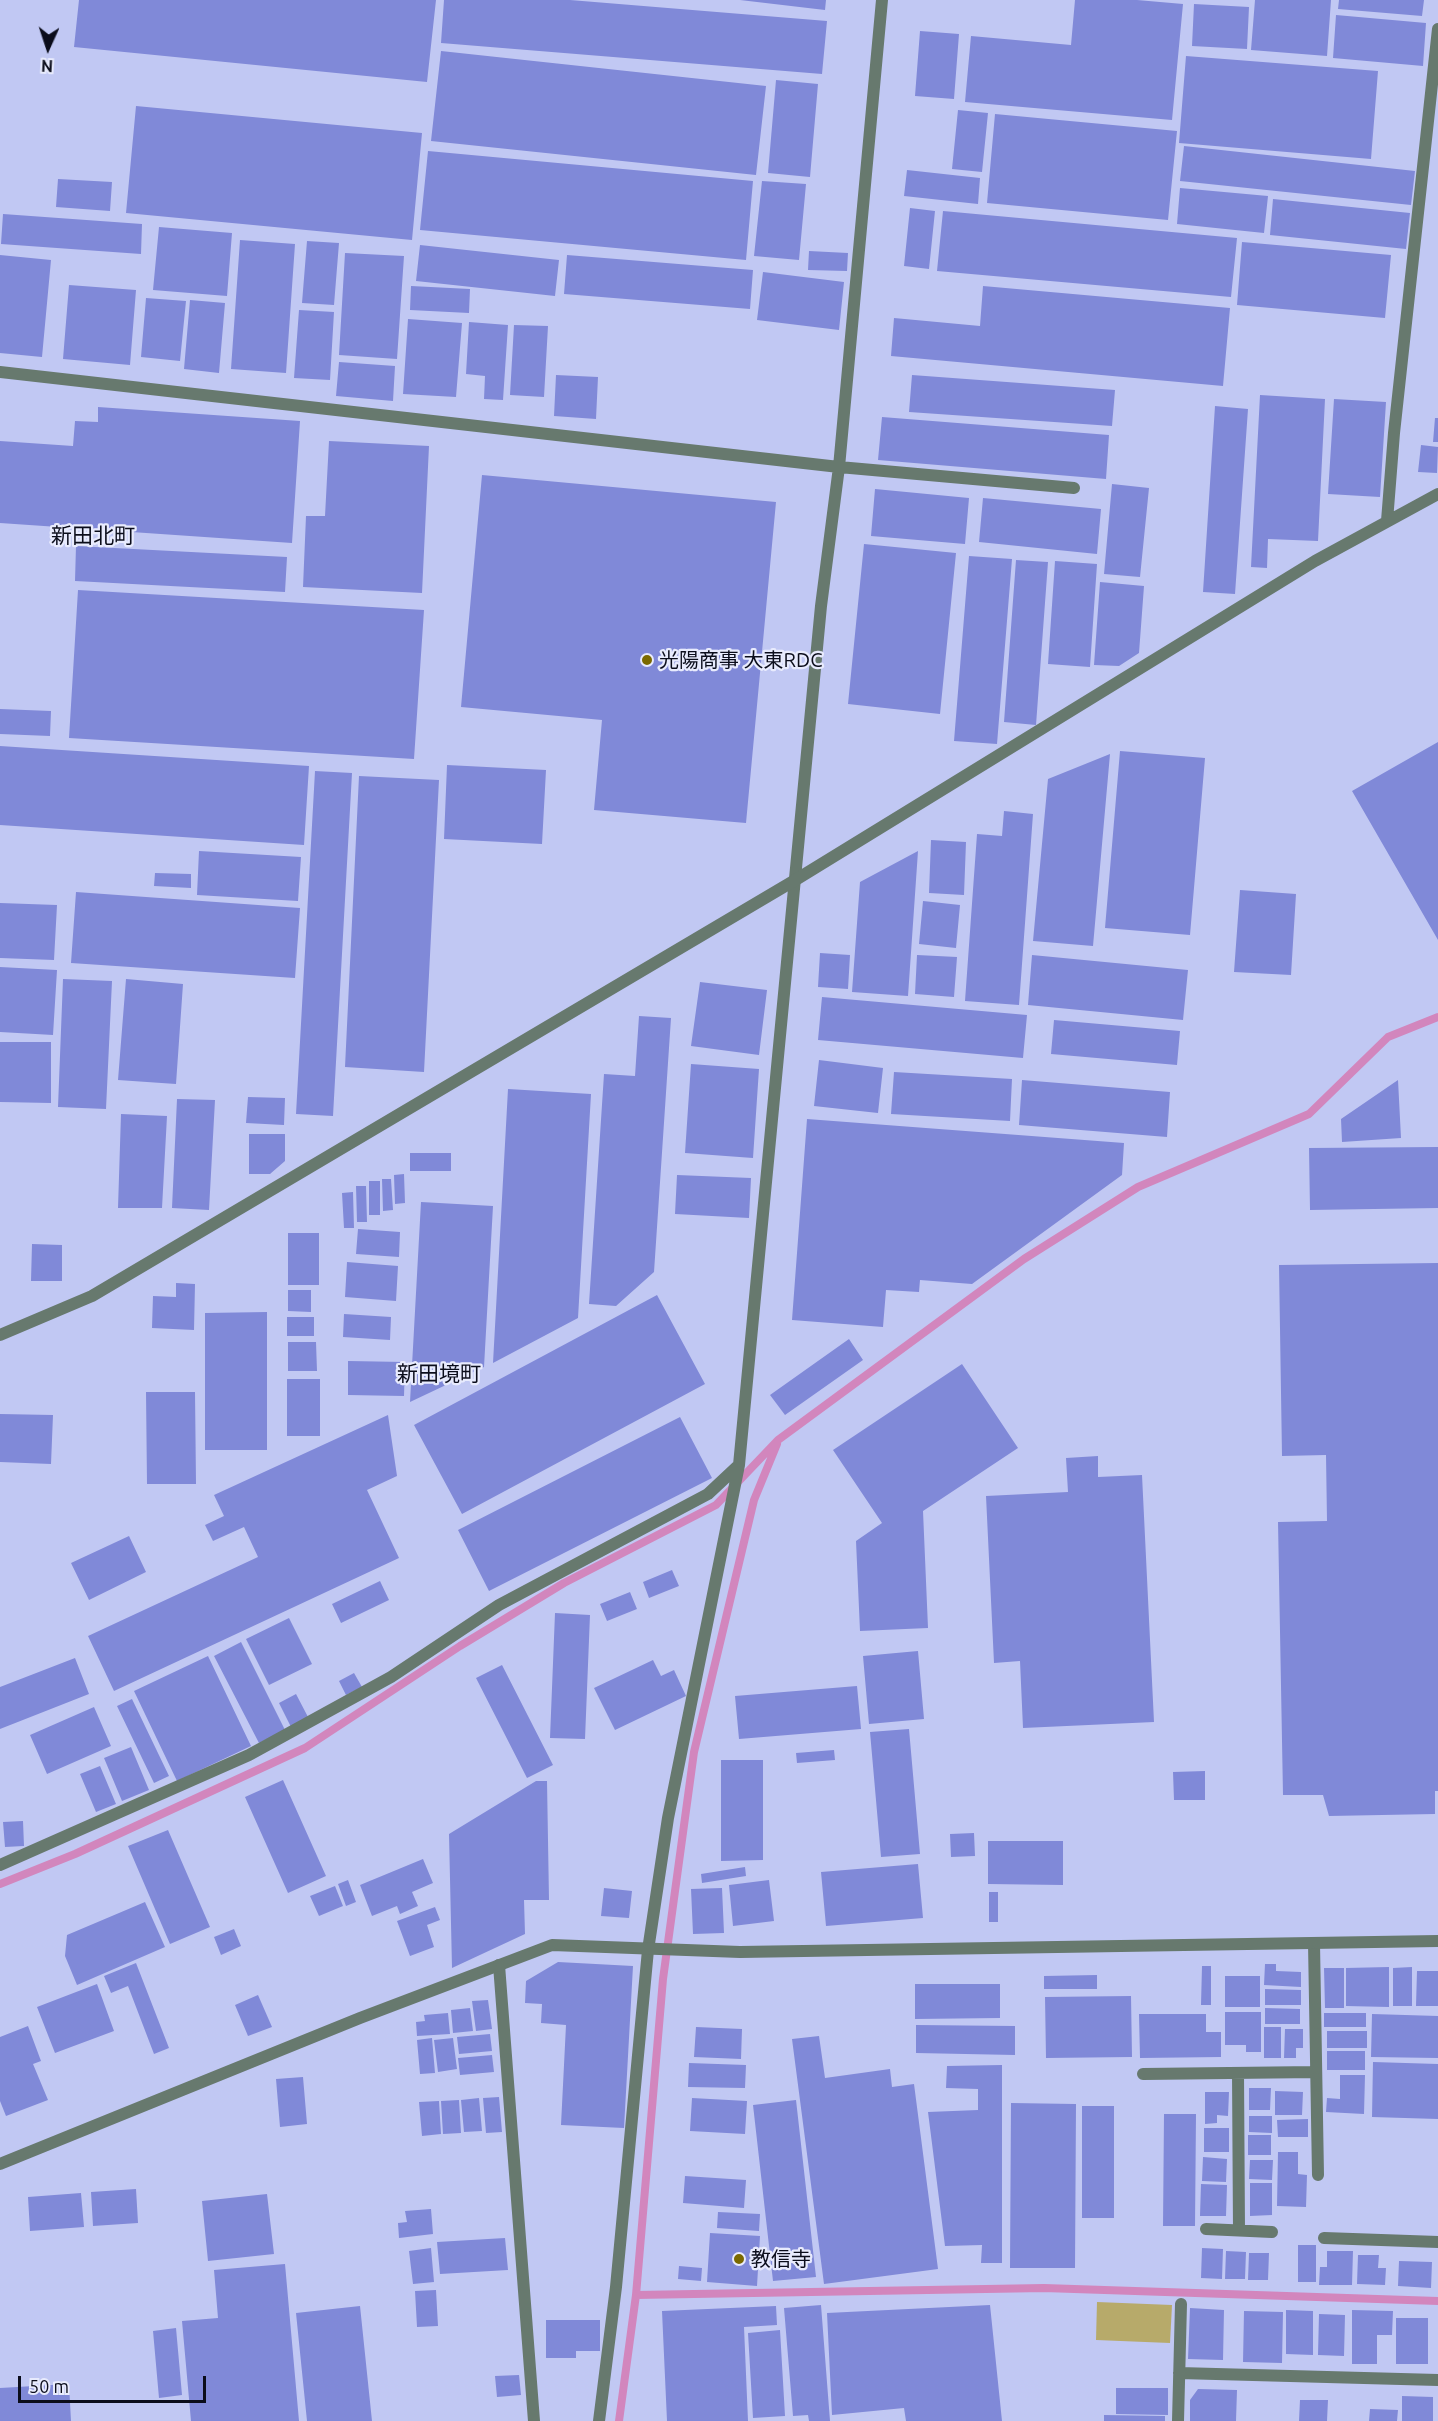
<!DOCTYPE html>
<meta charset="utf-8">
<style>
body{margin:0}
#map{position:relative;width:1438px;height:2421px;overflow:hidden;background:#c1c8f3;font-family:Ubuntu,sans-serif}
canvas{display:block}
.north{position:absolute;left:18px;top:18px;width:60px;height:60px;-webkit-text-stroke:4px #e8ebfd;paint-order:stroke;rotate:183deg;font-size:16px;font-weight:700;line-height:24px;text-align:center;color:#0b0d1b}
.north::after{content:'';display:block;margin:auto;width:21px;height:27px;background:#0b0d1b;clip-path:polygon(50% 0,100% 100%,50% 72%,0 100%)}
.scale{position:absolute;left:18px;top:2376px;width:188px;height:27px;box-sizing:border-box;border:3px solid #0b0d1b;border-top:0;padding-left:8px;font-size:18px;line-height:21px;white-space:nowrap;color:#0b0d1b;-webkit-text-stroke:4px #e8ebfd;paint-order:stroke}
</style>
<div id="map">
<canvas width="1438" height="2421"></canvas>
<div class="north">N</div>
<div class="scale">50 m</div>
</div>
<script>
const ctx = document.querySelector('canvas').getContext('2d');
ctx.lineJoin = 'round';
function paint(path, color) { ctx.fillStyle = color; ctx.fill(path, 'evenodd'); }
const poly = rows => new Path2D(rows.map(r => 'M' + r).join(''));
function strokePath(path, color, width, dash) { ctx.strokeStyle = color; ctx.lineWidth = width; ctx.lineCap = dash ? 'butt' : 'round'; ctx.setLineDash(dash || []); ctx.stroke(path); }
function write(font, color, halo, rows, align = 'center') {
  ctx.font = font + ' Ubuntu,"Noto Sans JP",sans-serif'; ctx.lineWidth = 4.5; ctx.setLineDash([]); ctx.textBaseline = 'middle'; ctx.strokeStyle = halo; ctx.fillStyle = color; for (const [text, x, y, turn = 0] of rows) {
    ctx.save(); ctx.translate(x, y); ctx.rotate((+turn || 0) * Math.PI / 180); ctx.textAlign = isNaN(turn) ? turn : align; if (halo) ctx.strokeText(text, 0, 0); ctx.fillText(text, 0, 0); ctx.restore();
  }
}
const green = poly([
 [1097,2302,1172,2305,1170,2343,1096,2340]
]);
const stream = poly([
 [0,1884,75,1854,305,1748,460,1646,564,1583,716,1505,778,1440,1024,1259,1138,1187,1309,1114,1388,1037,1438,1017],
 [636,2295,1044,2288,1438,2301],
 [619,2421,636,2295,663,1979,694,1752,754,1500,777,1444]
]);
const building = poly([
 [79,0,436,0,427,82,74,47],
 [444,0,570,0,827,21,822,74,441,43],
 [740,0,826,0,825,10],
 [1075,0,1137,0,1183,4,1172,120,965,102,971,36,1071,45],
 [1255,0,1331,0,1327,56,1251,50],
 [1339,0,1424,0,1422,16,1338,9],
 [1194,4,1249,7,1247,49,1192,46],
 [1336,15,1426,23,1423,66,1333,58],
 [920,31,959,34,954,99,915,96],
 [441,51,766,86,756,175,431,141],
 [1186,56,1378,71,1371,159,1179,143],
 [776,80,818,84,810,177,768,173],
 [136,106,422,133,412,240,126,213],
 [958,110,988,113,982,172,952,169],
 [995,114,1177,131,1168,220,987,203],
 [1184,146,1415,171,1411,205,1180,181],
 [428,151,753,181,746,260,420,230],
 [907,170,980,178,978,204,904,196],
 [58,179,112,182,110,211,56,207],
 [762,181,806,184,799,260,754,256],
 [1180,188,1268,196,1264,233,1177,224],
 [1273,199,1410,213,1406,249,1270,235],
 [910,208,935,211,929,269,904,266],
 [943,211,1237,238,1231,297,937,271],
 [3,214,142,224,141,254,1,244],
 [159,227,232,233,227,296,153,290],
 [240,240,295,244,286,373,231,369],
 [307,241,339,243,334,305,302,303],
 [1242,242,1391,255,1385,318,1237,305],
 [420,245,559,260,555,296,416,281],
 [809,251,848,253,847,271,808,270],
 [345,253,404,256,397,359,339,355],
 [0,255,51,260,42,357,0,353],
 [567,255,753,270,750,309,564,294],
 [763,272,844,282,839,330,757,320],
 [69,285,136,290,130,365,63,359],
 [411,286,470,289,469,313,410,310],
 [983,286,1230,308,1223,386,891,356,894,318,980,326],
 [146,298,186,301,180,361,141,357],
 [190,300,225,303,219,373,184,369],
 [299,310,334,312,330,380,294,378],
 [408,319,462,323,456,397,403,394],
 [469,322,508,325,503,400,484,399,485,376,466,374],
 [514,325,548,326,544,397,510,395],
 [339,362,395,366,393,401,336,396],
 [556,375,598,377,596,419,554,416],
 [912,375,1115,390,1112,426,909,412],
 [1260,395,1325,399,1318,541,1268,539,1267,568,1251,567],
 [1334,399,1386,402,1380,497,1328,494],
 [1215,406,1248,409,1235,594,1203,592],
 [98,407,300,421,292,543,0,523,0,441,73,446,75,421,98,422],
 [882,417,1109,435,1106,479,878,460],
 [1435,418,1438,418,1438,442,1433,442],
 [329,441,429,446,422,593,303,587,306,516,325,516],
 [1421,445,1438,447,1437,473,1418,472],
 [482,475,776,502,746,823,594,810,602,720,461,707],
 [1112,484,1149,488,1140,577,1104,574],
 [875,489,969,498,965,544,871,536],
 [983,498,1101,509,1097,554,979,542],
 [864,544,956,553,940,714,848,704],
 [76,546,287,557,285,592,75,581],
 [969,556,1012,559,997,744,954,741],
 [1016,560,1048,562,1036,725,1004,722],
 [1055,561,1097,564,1090,667,1048,664],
 [1100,582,1144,586,1139,653,1119,666,1094,665],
 [78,590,424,610,414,759,69,738],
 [0,709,51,711,50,736,0,734],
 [1438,742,1438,940,1352,791],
 [0,746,309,766,304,845,0,825],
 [1120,751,1205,758,1190,935,1105,928],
 [1110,754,1093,946,1033,941,1048,779],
 [447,765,546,770,542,844,444,839],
 [315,771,352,773,333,1116,296,1114],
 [359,776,439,780,424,1072,345,1067],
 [1004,811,1033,814,1019,1005,965,1001,977,834,1002,836],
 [931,840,966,842,964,895,929,893],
 [199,851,301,857,298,901,197,895],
 [918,851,908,996,852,992,860,882],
 [155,873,191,874,191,888,154,886],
 [1240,890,1296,894,1291,975,1234,972],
 [76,892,300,908,295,978,71,963],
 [923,901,960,905,956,948,919,944],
 [0,903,57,905,54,960,0,958],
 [820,953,850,955,848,989,818,987],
 [917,955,957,957,954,997,915,994],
 [1032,955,1188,970,1183,1020,1028,1005],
 [0,967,57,970,53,1035,0,1032],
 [63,979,112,981,106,1109,58,1107],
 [126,979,183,984,176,1084,118,1080],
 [700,982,767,990,759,1055,691,1046],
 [822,997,1027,1015,1023,1058,818,1040],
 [639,1016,671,1018,654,1272,616,1306,589,1304,604,1074,635,1076],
 [1054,1020,1180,1031,1177,1065,1051,1054],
 [0,1042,51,1042,51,1103,0,1102],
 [819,1060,883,1068,878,1113,814,1106],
 [691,1064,759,1069,753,1158,685,1153],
 [894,1072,1012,1079,1010,1121,891,1114],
 [1022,1080,1170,1092,1167,1137,1019,1125],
 [1398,1080,1401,1138,1342,1142,1341,1119],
 [508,1089,591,1094,578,1318,493,1363],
 [248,1097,285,1098,284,1125,246,1123],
 [177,1099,215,1100,209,1210,172,1208],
 [121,1114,167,1116,162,1208,118,1208],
 [807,1119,1124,1143,1122,1175,972,1284,920,1280,919,1292,886,1290,883,1327,792,1320],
 [249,1134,285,1134,285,1161,270,1174,249,1174],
 [1438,1147,1438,1208,1310,1210,1309,1148],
 [410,1153,451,1153,451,1171,410,1171],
 [404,1174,405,1203,395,1204,394,1175],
 [677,1175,751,1178,749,1218,675,1214],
 [382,1179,391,1179,393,1210,383,1211],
 [369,1181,380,1181,380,1215,369,1215],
 [356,1186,366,1186,367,1222,357,1222],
 [353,1192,354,1228,344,1228,342,1193],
 [421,1202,493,1206,484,1367,410,1402],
 [358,1229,400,1232,399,1257,356,1254],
 [288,1233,319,1233,319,1285,288,1285],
 [32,1244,62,1245,62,1281,31,1281],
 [347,1262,398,1266,396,1301,345,1297],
 [1438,1263,1438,1791,1435,1791,1435,1814,1329,1816,1323,1795,1283,1795,1278,1522,1327,1521,1326,1455,1282,1456,1279,1265],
 [176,1283,195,1284,194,1330,152,1328,153,1296,176,1297],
 [288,1290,311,1290,311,1312,288,1311],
 [657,1295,705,1384,462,1514,414,1425],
 [267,1312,267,1450,205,1450,205,1313],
 [344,1314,391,1317,390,1340,343,1337],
 [287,1317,314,1317,314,1336,287,1336],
 [849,1339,863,1360,785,1415,770,1395],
 [288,1342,316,1342,317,1371,288,1371],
 [348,1361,405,1362,404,1396,348,1395],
 [962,1364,1018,1448,923,1511,928,1628,860,1631,856,1541,882,1523,833,1450],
 [287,1379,320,1379,320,1436,287,1436],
 [146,1392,195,1392,196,1484,147,1484],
 [0,1414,53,1415,51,1464,0,1462],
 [388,1415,397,1476,367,1490,399,1558,114,1691,88,1636,258,1557,244,1527,213,1541,205,1525,224,1516,214,1495],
 [680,1417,712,1478,489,1591,458,1530],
 [1098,1456,1098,1477,1142,1475,1154,1722,1023,1728,1020,1661,994,1663,986,1496,1068,1492,1066,1458],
 [129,1536,146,1572,89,1600,71,1563],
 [672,1570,679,1586,649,1598,643,1582],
 [380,1581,389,1600,341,1623,332,1604],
 [630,1592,637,1609,607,1621,600,1604],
 [555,1613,590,1615,585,1739,550,1738],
 [289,1618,312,1664,269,1685,246,1639],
 [241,1642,285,1730,259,1743,214,1656],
 [918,1651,924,1719,869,1724,863,1656],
 [208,1656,251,1746,177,1781,134,1691],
 [75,1658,89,1694,0,1729,0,1687],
 [653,1660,661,1676,674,1670,686,1696,615,1730,594,1688],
 [502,1665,553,1765,527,1778,476,1678],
 [354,1673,362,1687,346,1695,339,1681],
 [857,1686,861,1729,739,1739,735,1696],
 [296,1694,308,1717,291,1727,279,1703],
 [132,1699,169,1776,154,1783,117,1706],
 [94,1707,111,1746,47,1774,30,1735],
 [909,1729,920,1854,881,1857,870,1732],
 [131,1747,149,1790,122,1801,104,1758],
 [834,1750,835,1760,797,1763,796,1753],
 [721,1760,763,1760,763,1860,721,1861],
 [100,1766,116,1804,96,1812,80,1774],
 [1205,1771,1205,1800,1174,1800,1173,1772],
 [283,1780,326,1876,288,1893,245,1797],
 [536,1781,547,1781,549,1900,524,1900,525,1934,452,1968,449,1834],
 [23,1821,24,1846,5,1847,3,1822],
 [168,1830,210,1927,170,1944,128,1846],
 [974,1833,975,1856,951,1857,950,1834],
 [988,1841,1063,1841,1063,1885,988,1884],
 [423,1859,433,1883,412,1892,418,1906,400,1914,397,1906,372,1916,360,1885],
 [918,1864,923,1918,826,1926,821,1872],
 [745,1867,746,1876,702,1883,701,1874],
 [348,1880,356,1902,346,1906,338,1884],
 [769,1880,774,1921,733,1926,729,1885],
 [335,1886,343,1906,319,1916,310,1896],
 [604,1888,632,1891,629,1918,601,1916],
 [722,1888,724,1933,693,1934,691,1889],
 [989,1892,998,1892,998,1922,989,1922],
 [145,1902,165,1947,77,1985,65,1956,67,1935],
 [435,1907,440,1920,427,1925,434,1947,410,1956,397,1921],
 [234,1929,241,1946,221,1955,214,1937],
 [558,1962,633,1966,624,2128,561,2125,566,2025,541,2023,542,2004,525,2003,526,1981],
 [136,1963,169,2048,154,2054,128,1986,111,1993,104,1976],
 [1265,1964,1276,1964,1276,1971,1301,1972,1301,1987,1264,1985],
 [1202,1966,1211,1966,1211,2005,1201,2005],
 [1389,1967,1389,2007,1346,2006,1346,1968],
 [1412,1967,1412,2006,1393,2006,1393,1968],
 [1324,1968,1344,1968,1344,2008,1325,2008],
 [1417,1971,1438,1971,1438,2006,1416,2006],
 [1097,1975,1097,1989,1044,1989,1044,1976],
 [1225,1976,1260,1976,1260,2007,1225,2007],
 [97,1984,114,2031,55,2053,37,2007],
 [915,1984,1000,1984,1000,2018,915,2019],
 [1265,1989,1301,1990,1301,2005,1265,2005],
 [258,1995,272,2027,248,2036,235,2005],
 [1131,1996,1132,2057,1046,2058,1045,1997],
 [488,2000,492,2029,476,2031,472,2001],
 [470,2008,473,2031,453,2033,451,2010],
 [1265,2008,1300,2009,1300,2024,1265,2024],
 [1225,2012,1261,2012,1261,2052,1246,2052,1246,2045,1225,2045],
 [448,2013,450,2034,417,2036,416,2022,425,2021,424,2015],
 [1324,2013,1366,2013,1366,2027,1324,2027],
 [1139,2014,1206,2014,1206,2032,1221,2032,1221,2057,1140,2058],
 [1372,2014,1438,2016,1438,2058,1371,2057],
 [916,2025,1015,2026,1015,2055,916,2053],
 [28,2026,41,2061,33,2064,48,2100,6,2116,0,2101,0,2037],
 [696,2027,742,2029,741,2059,694,2057],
 [1264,2027,1281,2027,1281,2058,1264,2058],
 [1285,2029,1303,2029,1303,2048,1296,2048,1296,2058,1284,2058],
 [1327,2031,1367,2031,1367,2048,1327,2048],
 [490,2034,492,2051,459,2054,457,2037],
 [819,2036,825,2078,890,2069,892,2087,914,2084,938,2269,824,2284,792,2039],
 [432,2038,435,2073,420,2074,417,2040],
 [453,2038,457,2069,438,2072,434,2040],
 [1327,2051,1365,2051,1365,2070,1327,2070],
 [492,2055,494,2072,460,2075,458,2058],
 [1373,2062,1438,2064,1438,2119,1372,2117],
 [689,2063,746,2065,745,2088,688,2087],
 [1002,2065,1002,2263,981,2263,982,2245,945,2246,928,2112,978,2110,978,2089,946,2088,947,2066],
 [1340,2075,1365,2075,1364,2114,1326,2112,1327,2098,1340,2099],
 [303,2077,307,2124,280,2127,276,2079],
 [1249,2088,1271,2088,1270,2110,1249,2110],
 [1275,2091,1303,2092,1302,2115,1275,2115],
 [1205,2092,1229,2092,1228,2116,1217,2115,1217,2123,1205,2124],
 [499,2097,502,2132,486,2133,483,2098],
 [479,2098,482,2131,464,2132,461,2100],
 [692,2098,747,2101,745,2134,690,2131],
 [459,2100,461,2133,443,2134,441,2101],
 [796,2100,816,2277,773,2281,753,2105],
 [439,2101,441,2134,422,2136,419,2102],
 [1011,2103,1076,2104,1075,2268,1010,2268],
 [1082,2106,1114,2106,1114,2218,1082,2218],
 [1164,2114,1196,2114,1195,2226,1163,2226],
 [1249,2116,1272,2116,1272,2133,1249,2132],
 [1308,2119,1308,2137,1278,2137,1277,2120],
 [1204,2128,1229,2128,1229,2152,1204,2152],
 [1248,2135,1271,2135,1271,2155,1248,2155],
 [1278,2152,1298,2152,1298,2174,1307,2175,1306,2207,1277,2206],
 [1203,2157,1227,2159,1226,2182,1202,2181],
 [1250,2160,1273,2160,1272,2180,1249,2179],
 [685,2176,746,2180,744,2208,683,2203],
 [1250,2183,1272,2183,1272,2215,1250,2216],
 [1201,2184,1227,2185,1226,2216,1200,2216],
 [136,2189,138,2223,93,2226,91,2192],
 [81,2193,84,2227,30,2231,28,2197],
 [267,2194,274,2254,208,2261,202,2201],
 [431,2209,433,2234,399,2238,398,2223,407,2222,405,2211],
 [718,2212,760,2214,759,2231,717,2228],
 [710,2233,760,2236,757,2286,707,2282],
 [505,2238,508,2270,440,2274,437,2242],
 [1298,2245,1316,2245,1316,2282,1298,2282],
 [431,2248,434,2282,413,2284,409,2251],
 [1202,2248,1223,2249,1222,2279,1201,2278],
 [1226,2251,1246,2252,1245,2279,1225,2279],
 [1327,2251,1353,2251,1352,2285,1319,2285,1320,2267,1327,2267],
 [1249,2253,1269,2253,1268,2280,1248,2280],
 [1358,2255,1379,2255,1378,2268,1386,2268,1385,2285,1357,2284],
 [1399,2261,1432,2262,1431,2288,1398,2286],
 [285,2264,299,2421,191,2421,182,2321,218,2318,214,2270],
 [679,2266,702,2268,701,2281,678,2279],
 [436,2290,438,2326,417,2327,415,2291],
 [821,2305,830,2421,809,2421,808,2415,793,2416,784,2308],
 [990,2305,1002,2421,906,2421,904,2408,832,2415,827,2313],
 [360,2306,372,2421,307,2421,296,2313],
 [776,2306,777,2325,744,2327,748,2421,667,2421,662,2311],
 [1190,2308,1224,2310,1223,2360,1188,2359],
 [1286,2310,1313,2311,1313,2355,1286,2354],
 [1352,2310,1393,2311,1392,2335,1377,2335,1377,2364,1352,2364],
 [1244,2311,1283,2312,1282,2363,1243,2362],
 [1319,2314,1345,2315,1344,2356,1318,2355],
 [1396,2318,1428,2318,1428,2364,1396,2364],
 [546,2320,600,2320,600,2351,576,2351,576,2358,546,2358],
 [176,2328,182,2395,159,2398,153,2331],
 [780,2330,785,2416,753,2418,748,2333],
 [519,2375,521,2395,497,2397,495,2376],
 [69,2384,71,2421,0,2421,0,2388],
 [1116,2388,1168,2388,1168,2415,1116,2414],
 [1198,2389,1237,2390,1236,2421,1190,2421,1190,2400],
 [1402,2396,1433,2397,1433,2421,1402,2421],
 [1300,2400,1328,2400,1327,2421,1299,2421],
 [1370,2409,1398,2410,1397,2421,1369,2421],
 [1104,2415,1165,2416,1165,2421,1104,2421]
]);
const minor = poly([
 [0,372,839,467,1074,488],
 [0,1865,249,1755,391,1677,499,1605,708,1494,739,1465],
 [1314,1943,1318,2175],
 [499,1965,534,2421],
 [1238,2073,1239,2230],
 [1143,2074,1316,2072],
 [1206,2229,1272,2232],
 [1324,2238,1438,2242],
 [1179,2373,1438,2380],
 [599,2421,616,2287,648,1950,668,1818,739,1465,821,606,839,467,882,0],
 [1178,2421,1181,2304]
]);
const tertiary = poly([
 [1387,521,1394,433,1438,29],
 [0,1335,92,1296,797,879,1315,561,1438,494],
 [0,2164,360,2018,552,1945,740,1952,1438,1941]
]);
const markers = [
 [647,660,6,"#7b6900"],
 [739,2259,6,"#7b6900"]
];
const poiNames = [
 ["光陽商事 大東RDC",659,660],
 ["教信寺",751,2259]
];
const neighbourhoodNames = [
 ["新田北町",93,536],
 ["新田境町",439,1374]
];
paint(green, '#b7aa6a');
strokePath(stream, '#d286bd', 8);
paint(building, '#8089d8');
strokePath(minor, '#67796e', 12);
strokePath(tertiary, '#67796e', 12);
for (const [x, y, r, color] of markers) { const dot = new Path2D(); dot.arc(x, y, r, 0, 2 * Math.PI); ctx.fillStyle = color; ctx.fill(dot); strokePath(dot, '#e8ebfd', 2); }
write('20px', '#0b0d1b', '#e8ebfd', poiNames, 'left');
write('21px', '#0b0d1b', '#e8ebfd', neighbourhoodNames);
</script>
